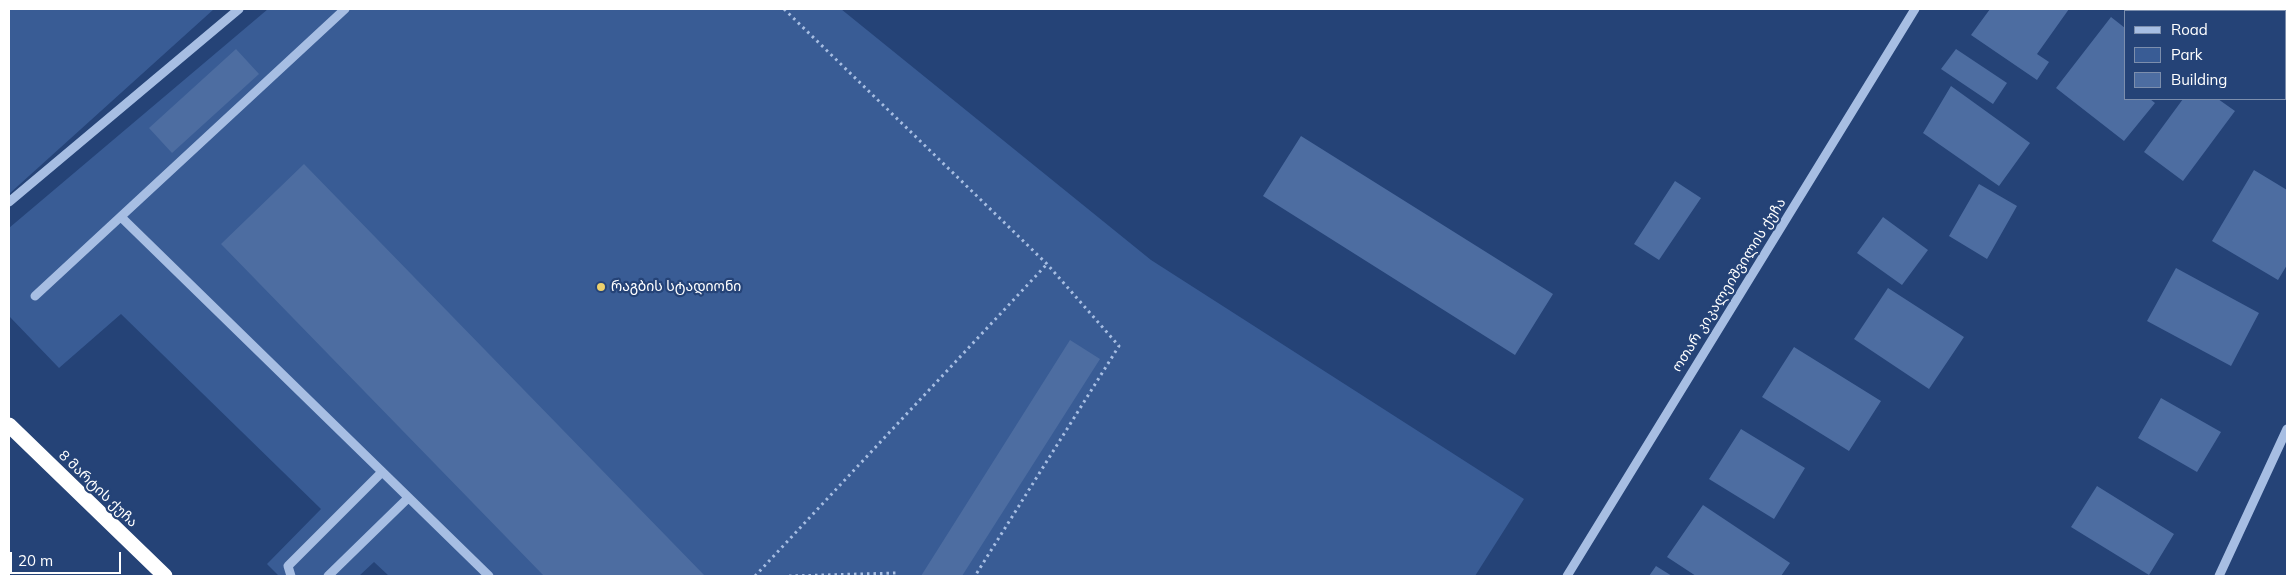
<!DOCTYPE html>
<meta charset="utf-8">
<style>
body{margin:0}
#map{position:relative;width:2296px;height:585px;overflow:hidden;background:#254377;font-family:Mulish,sans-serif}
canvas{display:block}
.frame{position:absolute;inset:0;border:10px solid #fff;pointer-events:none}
.legend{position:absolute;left:2124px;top:10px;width:162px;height:90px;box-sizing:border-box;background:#254377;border:1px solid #7c8ead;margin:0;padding:6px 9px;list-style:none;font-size:15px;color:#fff}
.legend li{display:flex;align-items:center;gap:10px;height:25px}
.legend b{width:25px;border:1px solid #7c8ead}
.scale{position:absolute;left:10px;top:552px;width:111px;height:22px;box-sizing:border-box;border:2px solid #fff;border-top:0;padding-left:6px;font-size:15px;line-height:18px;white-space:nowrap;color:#fff;-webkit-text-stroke:4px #254377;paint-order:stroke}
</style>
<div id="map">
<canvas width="2296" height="585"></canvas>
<div class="frame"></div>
<ul class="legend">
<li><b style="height:6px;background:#a7bee3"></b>Road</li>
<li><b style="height:14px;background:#395c95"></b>Park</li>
<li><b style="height:14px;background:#4d6da1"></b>Building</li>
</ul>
<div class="scale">20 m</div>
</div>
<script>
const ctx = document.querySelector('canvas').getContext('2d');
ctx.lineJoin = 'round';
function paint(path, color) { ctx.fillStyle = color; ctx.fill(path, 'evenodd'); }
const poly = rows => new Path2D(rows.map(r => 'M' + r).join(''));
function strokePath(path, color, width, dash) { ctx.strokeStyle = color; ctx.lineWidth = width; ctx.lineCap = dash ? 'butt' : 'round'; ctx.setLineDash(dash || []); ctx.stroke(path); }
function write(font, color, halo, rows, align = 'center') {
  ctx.font = font + ' Mulish,"Noto Sans Georgian",sans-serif'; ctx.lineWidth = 4.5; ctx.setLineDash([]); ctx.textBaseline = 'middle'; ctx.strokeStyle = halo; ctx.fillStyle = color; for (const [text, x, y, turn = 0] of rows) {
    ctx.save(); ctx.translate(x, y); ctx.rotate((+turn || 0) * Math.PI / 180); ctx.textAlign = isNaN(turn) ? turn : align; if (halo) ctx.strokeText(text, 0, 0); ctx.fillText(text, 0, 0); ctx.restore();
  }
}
const green = poly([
 [9,9,214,9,9,194],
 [268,9,841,9,1151,260,1524,499,1475,576,389,576,374,562,359,576,279,576,267,564,321,509,121,314,59,368,9,316,9,228]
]);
const building = poly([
 [1990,9,2069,9,2037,54,2049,62,2037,80,1971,35],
 [2111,17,2125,28,2125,99,2150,99,2155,103,2124,141,2056,88],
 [236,49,259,74,172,153,149,128],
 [1956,49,2007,83,1993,104,1941,69],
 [1951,86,2030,143,1999,186,1923,133],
 [2183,99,2218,99,2235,111,2183,181,2144,152],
 [1301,136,1553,294,1515,355,1263,196],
 [304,164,705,576,544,576,221,244],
 [2254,170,2287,190,2287,265,2278,280,2212,241],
 [1675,181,1701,198,1659,260,1634,244],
 [1979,184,2017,206,1987,259,1949,236],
 [1883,217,1928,250,1902,285,1857,253],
 [2176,268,2259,313,2231,366,2147,321],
 [1888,288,1964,337,1929,389,1854,339],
 [1070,340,1100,359,962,576,921,576],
 [1794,347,1881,401,1849,451,1762,397],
 [2161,398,2221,432,2197,472,2138,438],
 [1741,429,1805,468,1774,519,1709,479],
 [2097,486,2174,534,2149,575,2071,527],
 [1703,505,1790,563,1781,576,1696,576,1667,557],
 [1656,566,1672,576,1649,576]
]);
const path = poly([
 [784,9,1047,264,1119,346,975,576],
 [755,576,1047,264],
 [789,576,896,573,894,576]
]);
const minor = poly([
 [2236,9,2238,11],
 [2285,69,2287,72],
 [9,202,239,9],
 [121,217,489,576],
 [35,296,345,9],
 [291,576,288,566,382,472],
 [328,576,408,498],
 [1567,576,1915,9],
 [2219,576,2287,429]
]);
const highway = poly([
 [9,425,165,576]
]);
const markers = [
 [601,287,5,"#ecd06c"]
];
const streetNames = [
 ["ოთარ კიკალეიშვილის ქუჩა",1729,285,-58],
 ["8 მარტის ქუჩა",98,489,44]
];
const poiNames = [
 ["რაგბის სტადიონი",611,287]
];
paint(green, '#395c95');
paint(building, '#4d6da1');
strokePath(path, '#a7bee3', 3, [2.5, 4]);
strokePath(minor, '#a7bee3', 9);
strokePath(highway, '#fff', 15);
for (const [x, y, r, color] of markers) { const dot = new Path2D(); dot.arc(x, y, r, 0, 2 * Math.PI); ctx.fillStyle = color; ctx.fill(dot); strokePath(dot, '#254377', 2); }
write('14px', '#fff', '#254377', streetNames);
write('14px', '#fff', '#254377', poiNames, 'left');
</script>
